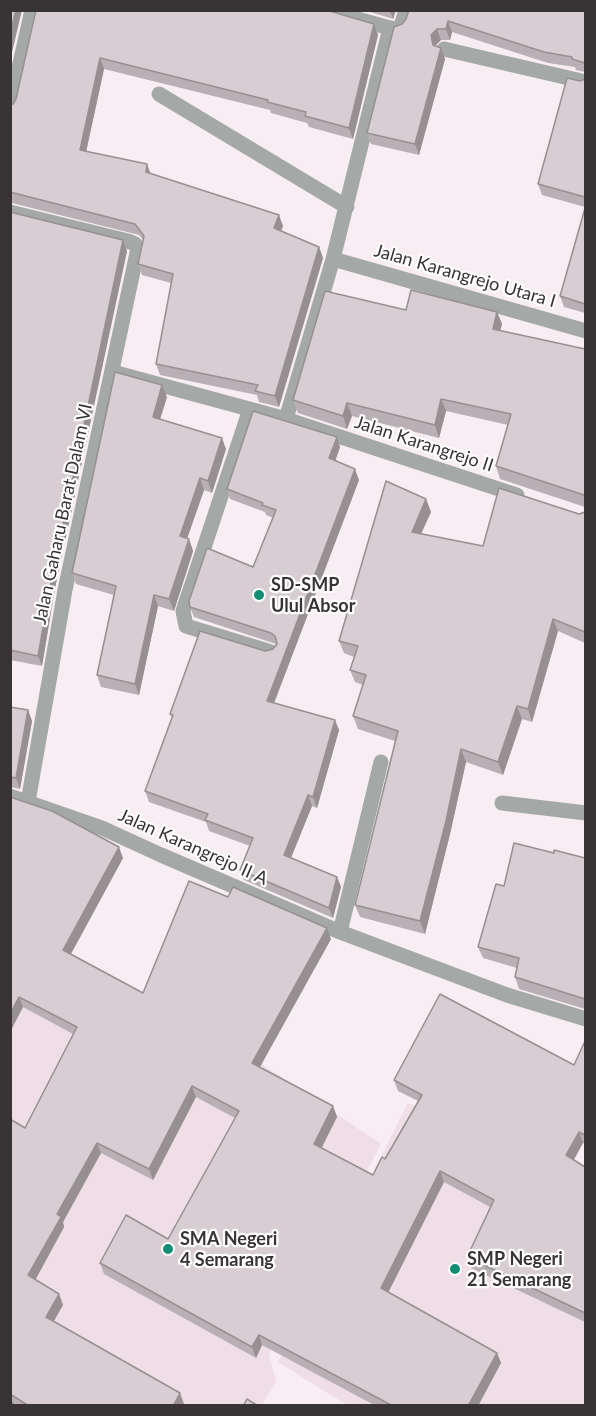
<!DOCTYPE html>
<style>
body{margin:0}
#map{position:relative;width:596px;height:1416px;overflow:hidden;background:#f7edf2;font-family:Lato,sans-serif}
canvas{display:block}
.frame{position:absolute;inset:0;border:12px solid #383436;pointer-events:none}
</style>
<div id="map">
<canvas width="596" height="1416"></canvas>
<div class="frame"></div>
</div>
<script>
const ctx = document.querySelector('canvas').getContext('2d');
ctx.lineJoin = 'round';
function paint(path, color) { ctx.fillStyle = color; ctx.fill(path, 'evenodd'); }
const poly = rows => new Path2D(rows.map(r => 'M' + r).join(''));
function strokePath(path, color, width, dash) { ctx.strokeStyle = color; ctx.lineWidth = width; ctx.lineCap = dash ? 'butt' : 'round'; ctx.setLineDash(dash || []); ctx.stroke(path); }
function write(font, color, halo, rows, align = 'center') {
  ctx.font = font + ' Lato,sans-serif'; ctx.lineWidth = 4.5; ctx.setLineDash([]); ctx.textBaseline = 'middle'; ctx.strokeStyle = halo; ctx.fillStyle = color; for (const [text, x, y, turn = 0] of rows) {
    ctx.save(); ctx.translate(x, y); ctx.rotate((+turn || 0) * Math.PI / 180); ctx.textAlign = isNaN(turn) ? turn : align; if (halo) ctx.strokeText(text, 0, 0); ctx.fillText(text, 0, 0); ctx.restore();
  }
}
const built = poly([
 [10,920,222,1037,381,1144,269,1354,276,1381,262,1405,11,1405],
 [408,1103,585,1177,585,1405,347,1405,278,1362]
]);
const street = poly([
 [390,28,396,29,401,26,406,10],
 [444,49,586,82],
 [159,94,347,207],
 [10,108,32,10],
 [10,212,128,241,135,244,138,248,65,590,28,802],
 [333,259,586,331],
 [113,372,286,419,517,495],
 [250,409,183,611,186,626,271,652],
 [286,419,333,259,390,28,325,10],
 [10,796,102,828,161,855,340,932,507,995,586,1019],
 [502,803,586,813],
 [340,932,381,762]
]);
const wall = poly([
 [35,10,374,24,378,35,353,139,309,127,307,123,271,113,270,110,104,69,86,152,147,164,150,174,283,226,281,231,319,247,323,258,279,407,259,402,257,395,160,375,156,364,171,283,142,275,138,264,143,240,139,235,12,203,10,203,10,105,13,104,16,99],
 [364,10,396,10,393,19],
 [585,10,585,72,576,70,575,67,548,63,452,32,450,40,441,40,435,46,445,59,419,155,371,144,367,133,402,24,406,19],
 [585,79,585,207,542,195,538,184,580,81],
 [585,208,585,313,564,307,560,296],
 [10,212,123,240,127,251,55,588,42,666,10,660],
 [406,310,497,312,502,324,500,331,585,349,585,507,500,479,496,466,508,425,446,411,439,438,352,416,347,429,298,413,293,400],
 [167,397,160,419,226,449,212,493,204,490,187,539,189,539,193,551,174,611,158,606,139,695,101,687,97,675,114,595,76,584,72,573],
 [340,447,335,461,359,480,274,703,339,730,317,808,312,806,291,858,337,877,341,887,333,918,244,880,240,870,250,846,209,831,206,822,149,802,145,791,172,718,170,714,265,651,273,649,276,644,194,617,190,607,253,567,273,518,266,515,265,512,230,499,227,489],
 [426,499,431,512,421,534,483,546,585,512,585,643,558,631,532,722,522,719,503,775,466,762,450,834,425,934,360,917,355,905,395,741,358,729,353,716,363,685,355,682,350,670,354,657,344,653,339,641],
 [10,707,28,710,32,721,20,789,10,787],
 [10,797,123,858,71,954,143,993,331,939,260,1067,333,1106,337,1117,321,1148,373,1175,385,1159,418,1101,398,1091,394,1080,574,1065,585,1041,585,1144,583,1143,574,1160,585,1167,585,1322,471,1268,467,1257,490,1207,444,1182,388,1292,497,1353,501,1363,478,1406,376,1406,262,1345,256,1358,104,1274,100,1263,168,1239,235,1118,196,1097,153,1180,101,1153,63,1222,64,1227,35,1280,59,1294,63,1305,53,1321,184,1404,183,1406,16,1406,14,1404,13,1406,10,1406,10,1119,25,1128,73,1034,23,1007,10,1032],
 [554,853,585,858,585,1009,519,989,515,977,517,968,483,958,478,947,504,886]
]);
const shadedWall = poly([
 [16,10,22,10,10,61,10,33],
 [390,10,396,10,393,19],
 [448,21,452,32,450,40,446,29],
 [374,24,378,35,353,139,349,128],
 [437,29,441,40,435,46,433,45,431,35],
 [441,48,445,59,419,155,415,144],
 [100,58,104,69,84,161,80,150],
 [147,164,151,175,146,172],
 [279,215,283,226,278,239,274,228],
 [123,240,127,251,55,588,42,666,38,656,52,577],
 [319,247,323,258,279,407,275,396],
 [497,312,502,324,497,342,493,329],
 [162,385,167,397,157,429,153,417],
 [441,399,446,411,439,438,435,425],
 [347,403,352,416,347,429,343,416],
 [337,437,340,447,333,468,329,458],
 [222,438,226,449,212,493,208,481],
 [355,469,359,480,271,711,267,701],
 [200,478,204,490,184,547,180,536],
 [426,499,431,512,416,545,412,532],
 [189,539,193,551,174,611,169,599],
 [154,595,158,606,139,695,135,684],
 [553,619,558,631,532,722,528,709],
 [517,706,522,719,503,775,498,762],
 [28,710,32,721,20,789,16,778],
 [335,720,339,730,317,808,313,797],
 [461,749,466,762,450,834,425,934,420,921],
 [308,795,312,806,288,865,284,855],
 [119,847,123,858,67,961,63,950],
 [337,877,341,887,333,918,329,908],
 [327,928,331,939,256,1074,252,1063],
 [19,997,23,1007,10,1032,10,1014],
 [192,1086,196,1097,153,1180,149,1169],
 [333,1106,337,1117,318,1155,314,1144],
 [579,1132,583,1143,570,1166,566,1155],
 [97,1143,101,1153,63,1222,64,1227,32,1286,28,1275,57,1214],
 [440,1171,444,1182,385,1299,381,1288],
 [59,1294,63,1305,50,1328,46,1317],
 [259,1335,262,1345,256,1358,252,1347],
 [497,1353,501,1363,478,1406,468,1406],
 [180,1393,184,1404,183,1406,173,1406],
 [10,1396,14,1404,13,1406,10,1406]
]);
const building = poly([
 [10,10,16,10,10,33,10,10],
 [36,10,326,10,374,24,349,128,305,116,306,112,267,102,268,100,100,58,80,150,147,164,146,172,279,215,274,228,319,247,275,396,255,391,258,385,156,364,173,274,138,264,144,236,135,224,10,192,10,105,13,104,16,99,36,10],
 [409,10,585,10,585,63,572,59,572,57,544,52,448,21,446,29,437,29,431,35,433,45,441,48,415,144,367,133,394,27,402,24,406,19,409,10],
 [567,78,580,81,585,79,585,197,538,184,567,78],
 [585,208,585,304,560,296,585,208],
 [10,212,123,240,52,577,38,656,10,650,10,212],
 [411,290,497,312,493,329,585,349,585,496,584,495,496,466,511,414,441,399,435,425,347,403,343,416,293,400,325,291,406,310,411,290],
 [115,372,162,385,153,417,222,438,208,481,200,478,180,536,189,539,169,599,154,595,135,684,97,675,116,586,72,573,115,372],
 [253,411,337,437,329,458,355,469,267,701,335,720,313,797,308,795,284,855,337,877,329,908,240,870,253,838,205,820,208,814,145,791,173,715,170,714,200,631,265,651,273,649,277,644,275,636,271,633,190,607,189,601,207,548,253,567,276,510,262,505,263,503,227,489,253,411],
 [386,481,426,499,412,532,483,546,499,488,579,514,585,512,585,632,553,619,528,709,517,706,498,762,461,749,446,821,420,921,355,905,398,731,353,716,366,675,350,670,358,646,339,641,386,481],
 [10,707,28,710,16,778,10,777,10,707],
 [10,797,52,811,119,847,63,950,143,993,189,881,228,897,233,887,327,928,252,1063,333,1106,314,1144,373,1175,382,1157,385,1159,422,1095,394,1080,440,994,574,1065,585,1041,585,1135,579,1132,566,1155,585,1167,585,1313,467,1257,494,1200,440,1171,381,1288,497,1353,468,1406,393,1406,259,1335,252,1347,100,1263,126,1215,168,1239,239,1111,192,1086,149,1169,97,1143,57,1214,61,1217,28,1275,59,1294,46,1317,180,1393,173,1406,29,1406,10,1394,10,1119,25,1128,77,1027,19,997,10,1014,10,797],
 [514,843,554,853,554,850,585,858,585,999,515,977,519,958,478,947,496,884,504,886,514,843],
 [247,1399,258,1406,243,1406,247,1399]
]);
const markers = [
 [259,595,6,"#128e74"],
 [168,1249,6,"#128e74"],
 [455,1269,6,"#128e74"]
];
const streetNames = [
 ["Jalan Karangrejo Utara I",465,276,16],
 ["Jalan Karangrejo II",424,444,18],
 ["Jalan Gaharu Barat Dalam VI",63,514,-78],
 ["Jalan Karangrejo II A",193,847,24]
];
const poiNames = [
 ["SD-SMP",271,585],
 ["Ulul Absor",271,606],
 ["SMA Negeri",180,1239],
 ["4 Semarang",180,1260],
 ["SMP Negeri",467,1259],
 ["21 Semarang",467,1280]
];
paint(built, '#efdee6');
strokePath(street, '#a4a9a7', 15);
paint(wall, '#b9b0b5');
paint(shadedWall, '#969093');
paint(building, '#d7cdd2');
strokePath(building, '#969093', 1.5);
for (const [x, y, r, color] of markers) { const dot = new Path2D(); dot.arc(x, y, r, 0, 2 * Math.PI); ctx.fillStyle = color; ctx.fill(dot); strokePath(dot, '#fffdfe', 2); }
write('18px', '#383436', '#fffdfe', streetNames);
write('bold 18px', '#383436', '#fffdfe', poiNames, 'left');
</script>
